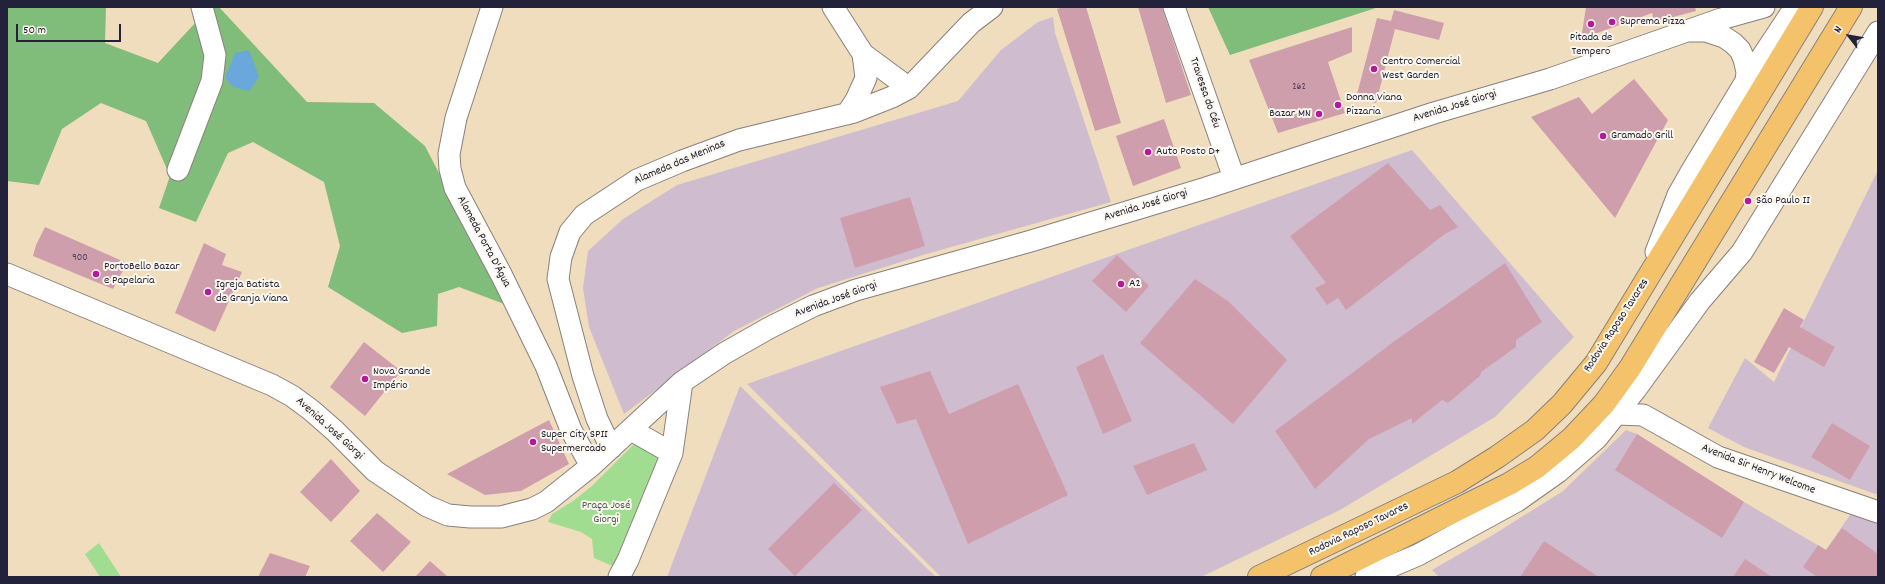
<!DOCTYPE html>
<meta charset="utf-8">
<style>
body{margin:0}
#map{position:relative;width:1885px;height:584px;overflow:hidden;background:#f0ddbd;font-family:Dekko,sans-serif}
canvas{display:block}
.frame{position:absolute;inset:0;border:8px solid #22223b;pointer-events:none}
.north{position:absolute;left:1829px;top:16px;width:40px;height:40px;-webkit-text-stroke:3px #fbf7ec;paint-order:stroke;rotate:301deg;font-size:11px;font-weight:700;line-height:16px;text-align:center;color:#22223b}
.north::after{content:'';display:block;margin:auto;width:14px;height:18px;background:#22223b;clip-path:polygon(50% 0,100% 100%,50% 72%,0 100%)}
.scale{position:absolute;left:16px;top:24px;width:105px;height:18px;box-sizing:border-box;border:2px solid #22223b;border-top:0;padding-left:5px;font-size:12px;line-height:14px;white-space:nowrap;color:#22223b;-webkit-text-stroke:3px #fbf7ec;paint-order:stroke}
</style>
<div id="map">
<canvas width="1885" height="584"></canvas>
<div class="frame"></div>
<div class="north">N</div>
<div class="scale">50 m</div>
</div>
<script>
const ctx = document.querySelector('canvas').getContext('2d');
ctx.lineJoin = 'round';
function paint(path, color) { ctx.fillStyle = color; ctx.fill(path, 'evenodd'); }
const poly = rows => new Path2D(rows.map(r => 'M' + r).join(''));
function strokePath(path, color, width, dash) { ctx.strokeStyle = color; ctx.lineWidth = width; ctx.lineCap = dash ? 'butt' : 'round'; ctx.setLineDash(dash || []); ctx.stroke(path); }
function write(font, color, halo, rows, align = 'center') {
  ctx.font = font + ' Dekko,sans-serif'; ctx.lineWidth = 4; ctx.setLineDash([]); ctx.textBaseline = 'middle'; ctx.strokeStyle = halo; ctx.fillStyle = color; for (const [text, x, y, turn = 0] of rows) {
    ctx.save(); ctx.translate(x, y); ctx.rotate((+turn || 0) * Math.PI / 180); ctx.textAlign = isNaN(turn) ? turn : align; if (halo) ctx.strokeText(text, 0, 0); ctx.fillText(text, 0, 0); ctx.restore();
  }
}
const industrial = poly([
 [1053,17,1055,33,1111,202,923,255,818,288,734,331,624,414,589,327,583,288,588,251,623,219,677,185,958,101,1001,50,1038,22],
 [1412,150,1574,337,1495,417,1340,510,1201,577,941,577,747,384],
 [1878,170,1878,495,1744,447,1708,428,1745,358,1774,382],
 [740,386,936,577,667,577],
 [1626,430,1637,434,1744,502,1826,550,1852,512,1878,522,1878,577,1439,577,1432,570,1496,533,1563,491]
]);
const green = poly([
 [637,441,662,459,615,567,594,558,592,539,581,532,548,522,552,514,573,501,592,486],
 [99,543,121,577,100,577,85,554]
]);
const forest = poly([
 [7,7,106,7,105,43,158,63,210,7,219,7,307,102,374,103,425,146,507,305,459,287,438,294,437,326,402,333,328,287,340,246,324,182,253,142,228,153,196,222,159,208,170,176,146,121,101,103,62,129,39,185,7,181],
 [1208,7,1379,7,1230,55]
]);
const water = poly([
 [249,50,259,77,249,91,233,87,225,77,235,53]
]);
const building = poly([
 [1064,7,1086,7,1121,123,1095,131,1057,9],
 [1138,7,1162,7,1191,95,1166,103],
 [1586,7,1695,7,1696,11,1654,22,1652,13,1581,39],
 [1394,10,1444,23,1439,40,1395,29,1376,103,1356,98,1377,18,1391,21],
 [1352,27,1352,52,1328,62,1345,113,1278,133,1249,60],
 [1634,79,1668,120,1615,218,1531,117,1579,97,1592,114],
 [1164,119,1181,168,1133,186,1116,136],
 [1388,163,1430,210,1440,205,1458,227,1445,234,1346,310,1338,298,1327,305,1315,288,1326,283,1290,236],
 [910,197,925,246,855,268,840,218],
 [45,227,127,263,113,289,33,256,36,245],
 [204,243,226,254,222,265,242,272,215,332,175,313],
 [1117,255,1149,286,1126,312,1092,281],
 [1505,263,1542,322,1516,340,1516,347,1481,372,1480,376,1448,403,1442,400,1412,424,1412,418,1369,439,1315,489,1275,431,1396,340],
 [1195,279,1228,301,1287,360,1233,424,1140,343],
 [1784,308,1804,320,1800,327,1835,347,1824,367,1789,347,1774,373,1754,362],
 [364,342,401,371,365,416,330,387],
 [1103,354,1132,421,1103,434,1076,367],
 [930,371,949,414,1018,384,1068,495,968,544,916,419,897,424,880,387],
 [549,420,569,464,521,491,485,495,447,474],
 [1832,423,1870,446,1850,480,1811,457],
 [1637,434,1744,502,1722,538,1615,470],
 [1194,443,1207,470,1147,495,1133,466],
 [331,459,360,491,331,522,300,492],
 [834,483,862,510,795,576,768,549],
 [377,513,411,542,383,572,350,541],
 [1842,528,1878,554,1878,577,1817,577,1803,567,1818,545,1826,550],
 [1544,541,1573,560,1599,577,1520,577],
 [270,553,310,566,305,577,258,577],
 [1745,559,1772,577,1733,577],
 [430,561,448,577,415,577]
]);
const minor = poly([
 [492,7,456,118,449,154,450,169,455,188,502,276,546,366,571,430,591,466],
 [833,7,863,54,909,88],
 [1174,7,1234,178],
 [1746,81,1795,7],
 [847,114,856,100,866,78,863,54],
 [178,170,212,81,215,55,202,7],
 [1656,252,1678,195,1691,172,1746,81,1747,72,1744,59,1740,50,1733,43,1724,37,1706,31,1691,31],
 [7,274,272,385,292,396,311,410,335,431,375,471,427,506,448,515,470,517,501,517,532,509,546,502,591,466,682,382,725,353,769,328,813,306,856,290,1031,241,1206,188,1434,113,1550,79,1721,19,1764,7],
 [1617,414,1643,415,1718,457,1878,512],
 [631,430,672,453],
 [611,448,597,419,583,376,558,279,561,257,570,232,584,215,637,180,682,161,739,140,854,112,892,97,909,88,971,23,992,7],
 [619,577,628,560,672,453,682,382],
 [1366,577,1418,555,1517,501,1558,472,1597,438,1636,389,1700,301,1742,252,1878,32]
]);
const highway = poly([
 [1259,577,1457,482,1497,457,1535,430,1562,404,1596,363,1812,7],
 [1322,577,1509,484,1537,467,1572,438,1604,404,1630,368,1851,7]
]);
const markers = [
 [1612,22,4,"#b5179e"],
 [1591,24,4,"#b5179e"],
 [1374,69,4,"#b5179e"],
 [1338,105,4,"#b5179e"],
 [1319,114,4,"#b5179e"],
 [1603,136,4,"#b5179e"],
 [1148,152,4,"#b5179e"],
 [1748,201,4,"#b5179e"],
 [96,274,4,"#b5179e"],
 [1121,284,4,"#b5179e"],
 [208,292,4,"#b5179e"],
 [365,379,4,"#b5179e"],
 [533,442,4,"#b5179e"]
];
const numberNames = [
 ["262",1299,88],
 ["900",80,259]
];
const poiNames = [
 ["Suprema Pizza",1620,22],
 ["Pitada de",1591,38,"center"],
 ["Tempero",1591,52,"center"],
 ["Centro Comercial",1382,62],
 ["West Garden",1382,76],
 ["Donna Viana",1346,98],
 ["Pizzaria",1346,112],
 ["Bazar MN",1311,114,"right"],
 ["Gramado Grill",1611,136],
 ["Auto Posto D+",1156,152],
 ["São Paulo II",1756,201],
 ["PortoBello Bazar",104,267],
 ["e Papelaria",104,281],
 ["A2",1129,284],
 ["Igreja Batista",216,285],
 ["de Granja Viana",216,299],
 ["Nova Grande",373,372],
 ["Império",373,386],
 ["Super City SPII",541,435],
 ["Supermercado",541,449]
];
const streetNames = [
 ["Travessa do Céu",1204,93,71],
 ["Avenida José Giorgi",1455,107,-17],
 ["Alameda das Meninas",680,163,-23],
 ["Avenida José Giorgi",1146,206,-17],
 ["Alameda Porta D'Água",483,242,62],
 ["Avenida José Giorgi",836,300,-20],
 ["Rodovia Raposo Tavares",1617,326,-57],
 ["Avenida José Giorgi",329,429,42],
 ["Avenida Sir Henry Welcome",1758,470,21],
 ["Rodovia Raposo Tavares",1359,530,-26]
];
const parkNames = [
 ["Praça José",606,506],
 ["Giorgi",606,520]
];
paint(industrial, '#cfbdcf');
paint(green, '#a1dd90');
paint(forest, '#80bc7a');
paint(water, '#6aa8dc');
paint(building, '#cf9eac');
strokePath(minor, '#89807c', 23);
strokePath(highway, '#89807c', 24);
strokePath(minor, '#fff', 21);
strokePath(highway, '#f4c26a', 22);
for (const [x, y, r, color] of markers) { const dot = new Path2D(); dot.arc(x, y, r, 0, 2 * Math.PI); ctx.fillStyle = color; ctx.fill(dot); strokePath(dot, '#fbf7ec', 1.5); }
write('10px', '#4d4157', null, numberNames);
write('12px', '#22223b', '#fbf7ec', poiNames, 'left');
write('12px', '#22223b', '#fbf7ec', streetNames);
write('12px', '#485a54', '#fbf7ec', parkNames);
</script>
